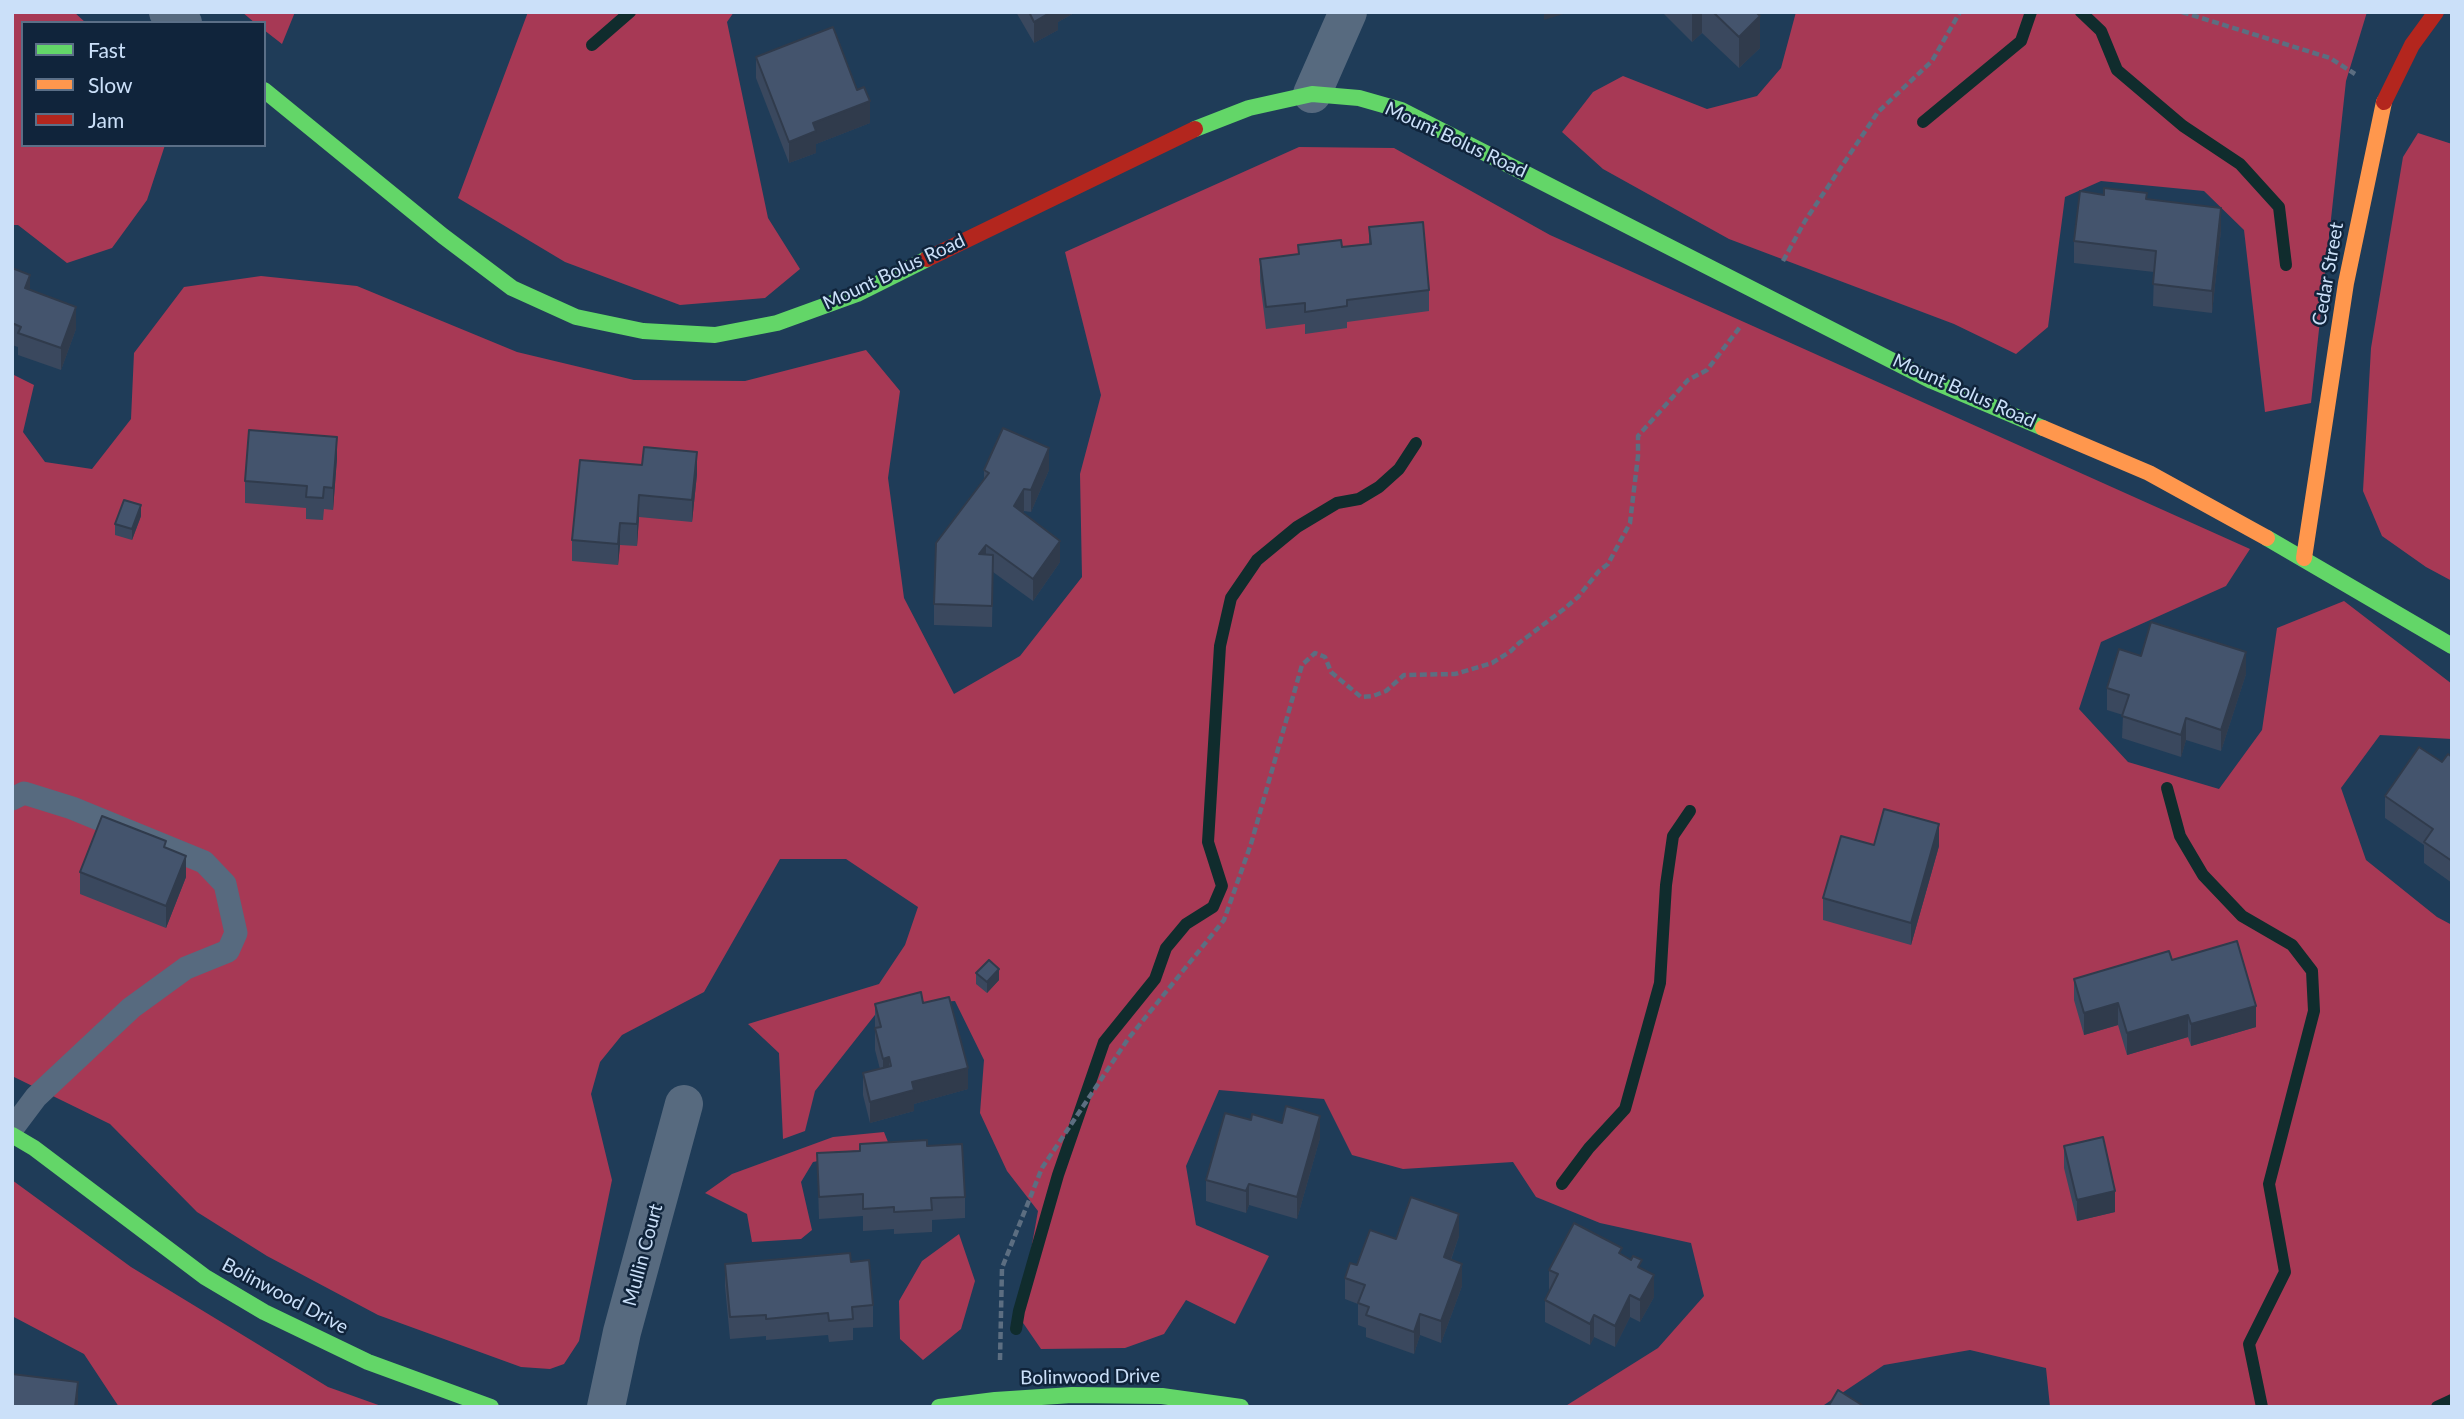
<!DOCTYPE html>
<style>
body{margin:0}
#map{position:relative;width:2464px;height:1419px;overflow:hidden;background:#1f3c58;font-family:Lato,sans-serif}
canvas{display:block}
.frame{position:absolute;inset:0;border:14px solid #cbe0f9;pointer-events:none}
.legend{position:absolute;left:21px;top:21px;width:245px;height:126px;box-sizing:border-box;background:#10243b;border:2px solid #5b6f87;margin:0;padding:9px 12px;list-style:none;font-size:21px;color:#cbe0f9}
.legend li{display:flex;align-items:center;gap:14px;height:35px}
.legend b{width:35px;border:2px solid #5b6f87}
</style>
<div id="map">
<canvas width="2464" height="1419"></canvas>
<div class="frame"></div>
<ul class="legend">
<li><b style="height:9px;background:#63d668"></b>Fast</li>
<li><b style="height:9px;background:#ff974d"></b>Slow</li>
<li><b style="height:9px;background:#b3261e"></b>Jam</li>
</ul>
</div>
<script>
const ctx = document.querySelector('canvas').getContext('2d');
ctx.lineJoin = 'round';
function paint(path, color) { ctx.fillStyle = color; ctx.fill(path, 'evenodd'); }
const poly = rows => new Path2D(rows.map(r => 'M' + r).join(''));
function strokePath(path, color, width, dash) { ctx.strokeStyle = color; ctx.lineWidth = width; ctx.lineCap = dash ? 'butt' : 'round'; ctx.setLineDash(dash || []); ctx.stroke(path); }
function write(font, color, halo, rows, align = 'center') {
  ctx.font = font + ' Lato,sans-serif'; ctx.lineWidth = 5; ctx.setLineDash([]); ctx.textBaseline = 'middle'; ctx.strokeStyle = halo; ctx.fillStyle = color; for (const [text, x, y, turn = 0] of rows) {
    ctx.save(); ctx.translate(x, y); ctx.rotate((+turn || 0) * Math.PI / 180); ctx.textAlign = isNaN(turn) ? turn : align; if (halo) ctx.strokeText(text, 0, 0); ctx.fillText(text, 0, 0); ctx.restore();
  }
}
const forest = poly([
 [12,12,74,12,86,23,23,23,23,145,165,145,147,200,112,248,67,263,18,225,12,225],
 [242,12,295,12,282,44,264,30,264,23,255,23],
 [528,12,734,12,727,22,768,218,800,269,765,298,680,305,565,262,458,198],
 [1796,12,2367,12,2346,81,2311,403,2265,412,2244,230,2204,191,2101,181,2065,197,2048,327,2016,354,1954,324,1729,239,1603,169,1562,132,1593,92,1623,76,1707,109,1757,96,1781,68],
 [2418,133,2452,144,2452,581,2426,567,2382,536,2363,491,2371,348,2403,157],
 [1299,147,1394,148,1550,235,2250,549,2226,586,2101,642,2079,709,2128,762,2219,789,2262,730,2277,628,2344,601,2452,684,2452,739,2380,735,2341,788,2366,860,2437,917,2452,925,2452,1407,2050,1407,2046,1368,1970,1350,1884,1365,1821,1407,1564,1407,1658,1348,1704,1296,1691,1243,1600,1223,1536,1197,1513,1162,1403,1169,1352,1155,1324,1099,1219,1090,1186,1166,1196,1225,1269,1256,1235,1324,1186,1300,1164,1334,1125,1348,1041,1349,1019,1317,1038,1211,1007,1171,980,1113,984,1060,955,1001,882,1006,815,1091,805,1131,783,1139,779,1053,748,1024,879,984,905,945,918,907,846,859,780,859,704,992,622,1035,600,1062,591,1094,612,1180,579,1341,564,1364,550,1369,521,1367,378,1315,267,1256,197,1212,110,1124,12,1076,12,374,34,385,23,432,45,462,92,469,131,419,134,353,184,287,261,276,357,286,517,352,634,380,745,381,866,350,900,391,888,478,904,598,954,694,1020,656,1082,577,1080,474,1101,395,1065,252],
 [884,1132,890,1147,813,1162,801,1182,812,1230,801,1239,752,1242,747,1214,705,1193,732,1174,833,1137],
 [12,1180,131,1267,328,1387,384,1407,119,1407,84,1354,12,1316],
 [959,1234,975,1281,961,1329,923,1360,900,1339,899,1301,922,1261]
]);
const stream = poly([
 [2081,12,2101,31,2117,70,2183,126,2240,164,2279,207,2286,265],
 [592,45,630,12],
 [1923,122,2021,41,2031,12],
 [2167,788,2180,836,2203,875,2242,916,2292,945,2312,971,2314,1011,2269,1184,2285,1272,2249,1344,2262,1407],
 [1562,1184,1589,1148,1625,1109,1660,983,1666,885,1673,836,1690,811],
 [1016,1329,1019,1311,1058,1175,1104,1042,1155,979,1166,948,1186,924,1213,907,1222,886,1208,842,1220,646,1231,598,1257,560,1297,527,1337,503,1359,499,1379,487,1399,469,1416,443],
 [2437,1407,2452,1400]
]);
const path = poly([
 [2182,12,2330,58,2355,74],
 [1783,261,1805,221,1878,112,1932,61,1960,12],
 [1000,1360,1002,1268,1042,1168,1128,1039,1224,920,1251,844,1302,665,1315,653,1325,657,1331,672,1361,697,1373,696,1386,691,1404,675,1455,674,1492,663,1511,651,1519,643,1564,609,1578,597,1599,571,1608,564,1630,523,1638,456,1638,436,1688,380,1707,370,1740,327]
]);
const lane = poly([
 [12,799,24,793,72,808,204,862,225,884,236,933,228,951,186,968,131,1008,36,1097,12,1129]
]);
const street = poly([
 [168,12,183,23],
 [1312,94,1348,12],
 [606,1407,622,1332,684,1104]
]);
const fast = poly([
 [264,90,443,236,512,288,576,317,643,331,715,335,777,323,857,294,927,259],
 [1195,129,1249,108,1312,94,1359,98,1401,110,1932,381,2043,428],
 [2267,538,2452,646],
 [12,1135,34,1148,205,1277,264,1312,368,1362,491,1407],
 [939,1407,995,1400,1072,1395,1162,1396,1241,1407]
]);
const slow = poly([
 [2043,428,2149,473,2267,538],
 [2304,558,2346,283,2384,102]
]);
const jam = poly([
 [2384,102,2412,45,2436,12],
 [927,259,1195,129]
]);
const wall = poly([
 [1016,12,1076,12,1058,22,1058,30,1034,43],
 [1662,12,1756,12,1760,48,1739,68,1702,33,1692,42],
 [756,57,857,90,870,123,816,144,816,153,789,163,756,78],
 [2147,199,2221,230,2212,313,2153,306,2154,272,2074,263,2074,241],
 [1369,227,1429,290,1429,311,1347,322,1347,328,1305,334,1305,324,1266,329,1260,281,1260,259,1298,254,1298,245,1342,247,1369,245],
 [12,268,30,290,76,329,61,370,18,355,18,347,12,345],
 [337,458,333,510,324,509,323,520,306,519,306,508,245,503,245,481],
 [580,460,697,474,692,522,639,517,637,546,620,545,618,565,572,561,572,540],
 [984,470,1049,470,1031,512,1024,511,1023,513,1060,562,1033,601,993,572,992,627,934,625,934,604,984,479],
 [141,516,132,540,115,535,115,524],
 [2141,656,2246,674,2221,751,2186,740,2181,757,2122,738,2123,715,2107,710,2107,688],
 [2452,757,2452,883,2424,863,2424,845,2385,818,2385,796],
 [1874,845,1939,846,1911,945,1823,920,1823,898],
 [166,848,186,877,166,928,80,894,80,872],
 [2172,960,2256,1027,2191,1046,2188,1037,2127,1055,2118,1025,2084,1035,2074,1000,2074,979],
 [976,973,999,980,987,993,976,984],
 [875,1004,968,1089,914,1104,914,1111,870,1123,863,1095,863,1073,880,1069,875,1050],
 [1251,1120,1320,1138,1297,1219,1249,1205,1246,1213,1206,1201,1206,1180],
 [927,1146,965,1197,965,1218,932,1220,932,1232,894,1234,894,1229,863,1231,863,1216,819,1219,817,1153],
 [2064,1146,2115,1212,2077,1221,2064,1168],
 [1459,1236,1451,1260,1462,1286,1441,1343,1420,1335,1414,1354,1366,1337,1366,1328,1358,1325,1358,1304,1345,1299,1345,1278,1357,1265,1396,1239],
 [1622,1255,1642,1269,1654,1297,1640,1322,1630,1317,1615,1347,1594,1337,1590,1345,1545,1322,1545,1300,1549,1291,1549,1270],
 [851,1262,873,1305,873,1327,853,1328,853,1340,829,1342,828,1335,766,1340,766,1336,730,1339,725,1286,725,1264]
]);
const shadedWall = poly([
 [1051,12,1076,12,1058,22,1058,30,1034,43,1034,22],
 [1544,12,1570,12,1544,20],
 [1692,12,1702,12,1702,33,1692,42],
 [1760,16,1760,48,1739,68,1739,37],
 [870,101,870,123,816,144,816,153,789,163,789,142,813,123],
 [2221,208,2221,230,2212,313,2212,291],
 [30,275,30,297,25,288],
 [76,307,76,329,61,370,61,348],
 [337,437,337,458,333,510,333,488],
 [1049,448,1049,470,1031,512,1031,490],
 [697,452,697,474,692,522,692,500],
 [1024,489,1024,511,1014,528,1014,506],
 [639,495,639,517,637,546,637,524],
 [141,505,141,516,132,540,132,529],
 [620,523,620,545,618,565,618,544],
 [1060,541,1060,562,1033,601,1033,579],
 [986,545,986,566,979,554],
 [2246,652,2246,674,2221,751,2221,730],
 [2186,718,2186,740,2181,757,2181,735],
 [1939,824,1939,846,1911,945,1911,923],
 [186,856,186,877,166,928,166,906],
 [999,969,999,980,987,993,987,982],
 [2118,1003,2118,1025,2084,1035,2084,1013],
 [2256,1006,2256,1027,2191,1046,2191,1024],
 [2188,1015,2188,1037,2127,1055,2127,1033],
 [889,1057,889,1079,883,1080,883,1059],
 [968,1068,968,1089,914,1104,914,1111,870,1123,870,1102,912,1082],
 [1320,1116,1320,1138,1297,1219,1297,1197],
 [1249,1184,1249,1205,1246,1213,1246,1191],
 [2115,1191,2115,1212,2077,1221,2077,1200],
 [1459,1214,1459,1236,1444,1279,1444,1257],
 [1462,1264,1462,1286,1441,1343,1441,1321],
 [1654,1275,1654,1297,1640,1322,1640,1300],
 [1630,1295,1630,1317,1615,1347,1615,1326],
 [1420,1314,1420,1335,1414,1354,1414,1332],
 [1594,1315,1594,1337,1590,1345,1590,1324],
 [78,1382,78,1407,75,1407]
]);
const building = poly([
 [1029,12,1051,12,1034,22,1029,12],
 [1713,12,1756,12,1760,16,1739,37,1713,12],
 [833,27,857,90,864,87,870,101,813,123,816,131,789,142,756,57,833,27],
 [2104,188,2147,193,2146,199,2221,208,2212,291,2153,284,2156,251,2074,241,2080,191,2104,195,2104,188],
 [1423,222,1429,290,1347,300,1347,306,1305,312,1305,303,1266,307,1260,259,1299,254,1298,245,1341,240,1342,247,1371,244,1369,227,1423,222],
 [12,268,30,275,25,288,76,307,61,348,18,333,21,327,12,323,12,268],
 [1003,428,1049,448,1031,490,1024,489,1014,506,1060,541,1033,579,986,545,979,554,993,555,992,606,934,604,936,543,989,473,984,470,1003,428],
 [249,430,337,437,333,488,324,487,323,498,306,497,307,486,245,481,249,430],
 [644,447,697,452,692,500,639,495,637,524,620,523,618,544,572,540,580,460,642,465,644,447],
 [124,500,141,505,132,529,115,524,124,500],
 [2151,622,2246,652,2221,730,2186,718,2181,735,2122,716,2129,695,2107,688,2119,649,2141,656,2151,622],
 [2419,747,2442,762,2448,754,2452,757,2452,861,2424,842,2433,829,2385,796,2419,747],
 [1884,809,1939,824,1911,923,1823,898,1841,836,1874,845,1884,809],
 [102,816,166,841,164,847,186,856,166,906,80,872,102,816],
 [2237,941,2256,1006,2191,1024,2188,1015,2127,1033,2118,1003,2084,1013,2074,979,2169,951,2172,960,2237,941],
 [989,960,999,969,987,982,976,973,989,960],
 [921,992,923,1003,949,997,968,1068,912,1082,914,1090,870,1102,863,1073,891,1066,889,1057,883,1059,875,1028,881,1027,875,1004,921,992],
 [1286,1106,1320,1116,1297,1197,1249,1184,1246,1191,1206,1180,1225,1113,1251,1120,1252,1114,1282,1123,1286,1106],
 [2103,1137,2115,1191,2077,1200,2064,1146,2103,1137],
 [927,1140,927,1146,962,1144,965,1197,931,1198,932,1210,894,1212,894,1207,863,1209,863,1194,819,1197,817,1153,860,1151,860,1144,927,1140],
 [1411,1197,1459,1214,1444,1257,1462,1264,1441,1321,1420,1314,1414,1332,1366,1315,1369,1307,1358,1303,1365,1285,1345,1278,1350,1263,1357,1265,1370,1230,1396,1239,1411,1197],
 [1574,1223,1622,1248,1619,1253,1631,1260,1633,1256,1642,1260,1638,1267,1654,1275,1640,1300,1630,1295,1615,1326,1594,1315,1590,1324,1545,1300,1558,1274,1549,1270,1574,1223],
 [850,1253,851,1262,869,1260,873,1305,852,1307,853,1319,829,1321,828,1313,766,1319,766,1315,730,1317,725,1264,850,1253],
 [12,1374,78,1382,75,1407,12,1407,12,1374],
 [1838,1390,1865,1407,1828,1407,1838,1390]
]);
const streetNames = [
 ["Mount Bolus Road",1456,140,25],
 ["Mount Bolus Road",894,272,-25],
 ["Cedar Street",2328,274,-80],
 ["Mount Bolus Road",1964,391,24],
 ["Mullin Court",643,1255,-75],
 ["Bolinwood Drive",285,1296,28],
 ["Bolinwood Drive",1090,1377,-1]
];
paint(forest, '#a73955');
strokePath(stream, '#102c2d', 12);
strokePath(path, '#5c6e81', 4.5, [7, 3.5]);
strokePath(lane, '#576a7f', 23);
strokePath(street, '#576a7f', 38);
strokePath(fast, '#63d668', 16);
strokePath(slow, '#ff974d', 16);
strokePath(jam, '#b3261e', 16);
paint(wall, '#3a485e');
paint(shadedWall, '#303b4c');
paint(building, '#44546d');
strokePath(building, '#303b4c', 2);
write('19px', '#cbe0f9', '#10243b', streetNames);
</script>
